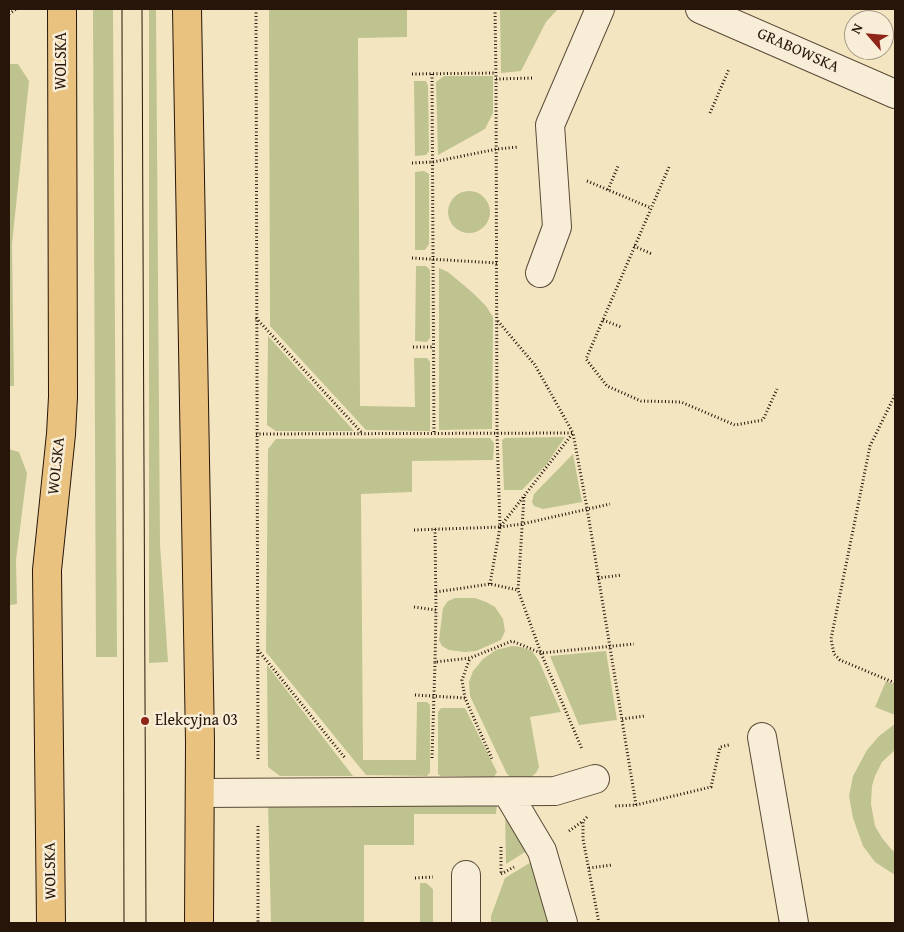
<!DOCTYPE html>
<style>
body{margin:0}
#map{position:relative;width:904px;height:932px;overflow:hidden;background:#f4e5c1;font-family:"Gentium Book Plus",serif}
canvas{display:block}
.frame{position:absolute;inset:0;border:10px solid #271509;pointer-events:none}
.north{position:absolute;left:844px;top:10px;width:50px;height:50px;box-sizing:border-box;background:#f8eed7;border:1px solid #a49785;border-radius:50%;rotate:297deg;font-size:14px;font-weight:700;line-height:20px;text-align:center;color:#271509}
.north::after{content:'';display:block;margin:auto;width:18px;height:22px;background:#8f2418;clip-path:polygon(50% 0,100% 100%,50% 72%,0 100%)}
</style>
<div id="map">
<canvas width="904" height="932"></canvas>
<div class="frame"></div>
<div class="north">N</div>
</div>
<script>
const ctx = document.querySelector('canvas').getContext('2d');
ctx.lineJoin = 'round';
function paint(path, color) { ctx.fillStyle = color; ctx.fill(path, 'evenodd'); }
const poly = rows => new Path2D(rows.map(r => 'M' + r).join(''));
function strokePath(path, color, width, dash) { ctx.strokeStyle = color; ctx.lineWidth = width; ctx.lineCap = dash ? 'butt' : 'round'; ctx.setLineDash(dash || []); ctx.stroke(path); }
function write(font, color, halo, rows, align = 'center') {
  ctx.font = font + ' "Gentium Book Plus",serif'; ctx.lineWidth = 5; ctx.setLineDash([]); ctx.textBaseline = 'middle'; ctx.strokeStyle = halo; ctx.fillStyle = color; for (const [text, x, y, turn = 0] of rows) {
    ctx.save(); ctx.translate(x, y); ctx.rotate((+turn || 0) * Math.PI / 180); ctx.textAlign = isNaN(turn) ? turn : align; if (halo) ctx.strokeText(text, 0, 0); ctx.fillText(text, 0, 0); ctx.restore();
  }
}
const green = poly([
 [93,9,113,9,117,657,96,657],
 [149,9,156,9,160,544,168,662,149,663],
 [269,9,407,9,407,37,358,38,360,406,415,407,414,358,427,358,430,362,430,431,366,430,270,326],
 [500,9,561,9,557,10,546,22,521,71,501,73],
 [9,64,18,64,29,81,12,244,14,386,9,386],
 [444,76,493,76,493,113,485,129,438,155,436,82],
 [414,81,426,81,428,86,429,151,426,155,415,156],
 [424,171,429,174,429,244,425,250,415,250,415,172],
 '448 212a21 21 0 1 1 42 0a21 21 0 1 1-42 0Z',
 [416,266,426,266,430,270,430,338,427,342,415,341],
 [439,268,448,272,473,293,486,306,493,317,492,429,439,430],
 [268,336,354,431,276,431,267,425],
 [565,437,546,465,522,490,504,490,502,440,505,438],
 [490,438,494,443,493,460,412,461,412,492,361,494,363,760,416,760,417,702,427,702,430,705,430,772,427,776,366,775,266,652,268,449,276,439],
 [9,449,19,452,27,473,16,560,17,604,10,605],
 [573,454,582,502,543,509,534,506,532,502,534,494],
 [455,598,475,598,486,602,495,607,503,619,505,631,501,640,476,651,465,652,449,650,442,646,439,640,443,608,448,601],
 [512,646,521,647,532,651,539,661,561,712,530,717,539,767,536,773,531,777,511,777,507,774,470,696,469,682,473,671,483,659,496,650],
 [606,651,617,720,579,725,550,656],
 [267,665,353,776,280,776,268,767],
 [886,681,895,685,895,715,875,707],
 [441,708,465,708,497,772,494,777,441,776,438,774,438,712],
 [895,724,895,750,882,762,875,776,872,786,871,804,875,826,882,838,891,849,895,852,895,875,875,862,863,846,853,818,849,796,853,776,867,750,879,736],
 [268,802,497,802,496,814,414,814,414,845,364,845,364,923,271,923],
 [505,810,533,847,506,864],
 [536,859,553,923,491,923,491,916,505,878],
 [420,883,426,883,433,889,433,923,420,923]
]);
const path = poly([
 [256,9,258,760],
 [495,9,496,79,533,78],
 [9,14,16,9],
 [412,74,496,73],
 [432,74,434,433],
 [496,79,497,433,500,527,522,524,610,504],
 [710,113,729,69],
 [412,163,433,162,497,149,518,147],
 [669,167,586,359,607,386,641,401,681,402,735,425,763,420,777,389],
 [587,181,651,208],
 [608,190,618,166],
 [634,246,652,254],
 [412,258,497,263],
 [256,318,362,433],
 [603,320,621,327],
 [413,347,433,347],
 [895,395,870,446,831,639,834,654,840,660,895,683],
 [256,434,573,433,587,508,636,805,615,806],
 [524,497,518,590,541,653,582,749],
 [435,529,436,610],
 [414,530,500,527,573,433,535,365,497,320],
 [598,578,622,575],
 [490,584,500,527],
 [436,592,490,584,518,590],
 [414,607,436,610,435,662],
 [258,650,345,758],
 [415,695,465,698,492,759],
 [465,698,462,680,470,658],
 [622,719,645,716],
 [432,758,435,662,470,658,512,641,541,653,634,644],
 [636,805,711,787,720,747,729,745],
 [587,817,583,821,583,839,599,923],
 [258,826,258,923],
 [569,831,583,821],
 [501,847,501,873],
 [589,868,612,865],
 [501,874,514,867],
 [415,878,433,877]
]);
const minor = poly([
 [700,9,895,94],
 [540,273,557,227,550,125,600,9],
 [762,737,794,923],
 [507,792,542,851,563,923],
 [200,793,555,791,595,779],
 [466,923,466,875]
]);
const major = poly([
 [187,9,200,742,199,923],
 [51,923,47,570,61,434,63,397,62,9]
]);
const tram = poly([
 [122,9,124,923],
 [142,9,146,923]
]);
const markers = [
 [145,721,5,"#8f2418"]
];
const streetNames = [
 ["GRABOWSKA",798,51,24],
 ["WOLSKA",62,61,-90],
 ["WOLSKA",57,466,-84],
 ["WOLSKA",51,871,-91]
];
const poiNames = [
 ["Elekcyjna 03",155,721]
];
paint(green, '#bfc390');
strokePath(minor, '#5a4937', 30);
strokePath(major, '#271509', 30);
strokePath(path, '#271509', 3, [1, 2.5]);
strokePath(minor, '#f8eed7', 28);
strokePath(major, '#eac280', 28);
strokePath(tram, '#271509', 1);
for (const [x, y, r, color] of markers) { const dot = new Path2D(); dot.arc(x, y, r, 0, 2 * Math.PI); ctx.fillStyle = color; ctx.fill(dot); strokePath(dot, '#f8eed7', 2); }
write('16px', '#271509', '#f8eed7', streetNames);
write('16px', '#271509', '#f8eed7', poiNames, 'left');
</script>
